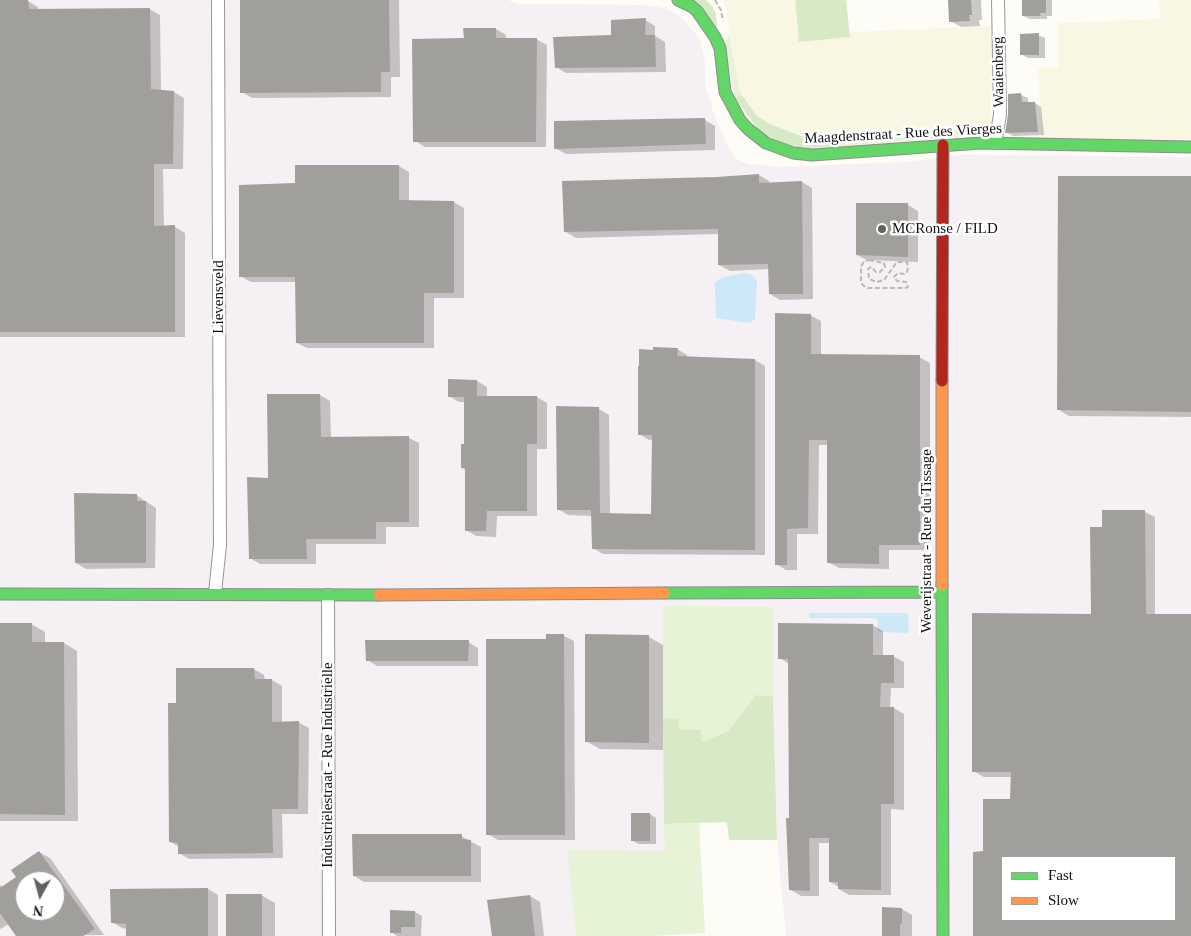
<!DOCTYPE html>
<meta charset="utf-8">
<style>
body{margin:0}
#map{position:relative;width:1191px;height:936px;overflow:hidden;background:#fdfcf7;font-family:"Times New Roman",serif}
canvas{display:block}
.legend{position:absolute;left:1001px;top:856px;width:175px;height:65px;box-sizing:border-box;background:#fff;border:1px solid #a0a0a0;margin:0;padding:6px 9px;list-style:none;font-size:15px;color:#111}
.legend li{display:flex;align-items:center;gap:10px;height:25px}
.legend b{width:25px;border:1px solid #a0a0a0}
.north{position:absolute;left:15px;top:871px;width:50px;height:50px;box-sizing:border-box;background:#fff;border:1px solid #a0a0a0;border-radius:50%;rotate:187deg;font-size:14px;font-weight:700;line-height:20px;text-align:center;color:#111}
.north::after{content:'';display:block;margin:auto;width:18px;height:22px;background:#646362;clip-path:polygon(50% 0,100% 100%,50% 72%,0 100%)}
</style>
<div id="map">
<canvas width="1191" height="936"></canvas>
<ul class="legend">
<li><b style="height:6px;background:#63d668"></b>Fast</li>
<li><b style="height:6px;background:#ff974d"></b>Slow</li>
</ul>
<div class="north">N</div>
</div>
<script>
const ctx = document.querySelector('canvas').getContext('2d');
ctx.lineJoin = 'round';
function paint(path, color) { ctx.fillStyle = color; ctx.fill(path, 'evenodd'); }
const poly = rows => new Path2D(rows.map(r => 'M' + r).join(''));
function strokePath(path, color, width, dash) { ctx.strokeStyle = color; ctx.lineWidth = width; ctx.lineCap = dash ? 'butt' : 'round'; ctx.setLineDash(dash || []); ctx.stroke(path); }
function write(font, color, halo, rows, align = 'center') {
  ctx.font = font + ' "Times New Roman",serif'; ctx.lineWidth = 5; ctx.setLineDash([]); ctx.textBaseline = 'middle'; ctx.strokeStyle = halo; ctx.fillStyle = color; for (const [text, x, y, turn = 0] of rows) {
    ctx.save(); ctx.translate(x, y); ctx.rotate((+turn || 0) * Math.PI / 180); ctx.textAlign = isNaN(turn) ? turn : align; if (halo) ctx.strokeText(text, 0, 0); ctx.fillText(text, 0, 0); ctx.restore();
  }
}
const industrial = poly([
 [0,0,508,0,517,4,642,5,659,7,671,11,681,17,700,39,705,62,705,84,715,118,731,152,738,160,749,164,781,167,804,166,905,162,962,155,1191,157,1191,936,786,936,777,840,773,696,773,607,663,606,665,851,567,851,576,936,0,936],
 [1002,857,1175,857,1175,920,1002,920],
 [25,881,55,881,55,911,25,911]
]);
const farmland = poly([
 [724,0,795,0,799,41,850,36,850,32,993,26,991,127,875,137,835,138,801,136,770,124,756,115,746,102,739,87],
 [1159,0,1191,0,1191,140,1042,138,1038,69,1058,67,1058,23,1160,19]
]);
const green = poly([
 [729,34,739,87,742,95,735,98,724,46],
 [991,127,986,135,840,146,840,138,875,137],
 [663,606,773,607,773,696,756,695,728,731,702,742,678,729,663,718],
 [699,823,705,933,651,936,576,936,567,850,665,851,664,824]
]);
const forest = poly([
 [689,0,706,0,712,6,716,13,717,28],
 [795,0,846,0,850,37,799,42],
 [742,95,756,115,770,124,801,136,840,138,840,146,807,148,790,146,760,132,735,98],
 [756,695,773,696,777,840,729,840,727,822,664,824,663,718,679,719,678,729,701,730,702,742,728,731]
]);
const water = poly([
 [744,273,752,275,757,281,755,319,750,323,716,318,715,282,724,277],
 [809,613,906,613,908,615,909,629,907,633,880,632,877,630,878,620,875,618,811,618,809,617]
]);
const shadow = poly([
 [0,0,28,1,38,7,38,10,149,9,160,15,161,91,174,92,184,98,183,169,163,169,164,227,175,227,185,233,185,337,0,337],
 [242,0,399,0,400,77,391,77,391,97,252,98,242,92],
 [949,0,981,0,982,20,979,20,980,26,961,27,950,21],
 [1023,0,1051,0,1052,1,1052,16,1047,16,1047,19,1030,19,1023,16],
 [645,20,655,26,655,36,665,42,666,72,566,73,556,67],
 [496,29,506,35,506,40,536,39,547,45,546,147,425,147,415,141,465,39],
 [1038,35,1045,38,1045,58,1028,58,1021,54],
 [1021,95,1028,98,1028,103,1035,103,1041,107,1044,135,1013,136,1006,132],
 [705,120,715,126,715,150,566,154,555,148],
 [296,166,399,166,409,172,409,202,454,202,464,208,464,298,434,298,434,348,307,348,297,343,296,282,251,282,240,276,297,184],
 [759,175,769,181,769,184,802,182,812,188,813,299,780,300,770,294,770,269,730,271,719,265,719,234,576,238,566,232,717,178],
 [1191,177,1191,417,1069,416,1059,410],
 [908,205,918,211,918,262,867,260,857,255],
 [810,315,821,321,821,355,919,357,930,363,930,550,889,550,889,569,839,568,828,562,828,445,819,445,818,534,797,534,797,570,786,570,776,564],
 [677,349,687,355,687,358,755,360,765,366,765,555,603,554,593,548,592,516,568,515,558,509,557,408,599,409,609,415,610,515,652,515,653,440,649,440,639,434],
 [477,381,487,387,487,397,537,397,547,403,547,449,537,449,537,516,497,516,496,537,476,536,466,530,466,470,462,468,465,445,466,402,459,402,449,396],
 [320,395,330,401,331,438,409,438,419,443,419,527,386,527,386,544,316,544,316,564,260,564,250,558,269,479],
 [136,495,156,508,155,568,86,569,76,563],
 [1145,512,1155,517,1155,615,1191,616,1191,936,974,936,984,853,1011,801,1012,777,984,777,973,771,1092,615,1103,529],
 [1002,857,1175,857,1175,920,1002,920],
 [0,624,31,624,45,632,45,643,64,643,77,651,78,821,0,821],
 [872,625,883,631,883,656,893,656,904,662,904,688,891,688,890,708,894,708,904,714,904,810,891,809,891,895,849,895,839,889,839,887,830,882,830,843,819,843,819,896,801,896,791,890,789,664,780,658],
 [564,636,574,641,575,840,498,840,488,834],
 [649,637,663,645,663,750,600,749,586,741],
 [468,642,478,648,478,666,377,666,367,660],
 [254,669,264,675,265,680,272,680,282,686,282,723,298,722,309,728,308,814,282,814,283,858,189,859,179,853,179,847,171,842,178,704,178,670],
 [650,814,656,818,656,844,638,844,632,840],
 [461,836,481,847,481,882,364,882,354,876],
 [39,852,50,858,104,935,18,936,9,924,0,929,0,885,3,887,18,877],
 [25,881,55,881,55,911,25,911],
 [208,889,218,895,218,936,127,936,127,929,122,928,112,922],
 [261,895,275,903,275,936,227,936],
 [530,896,540,902,544,936,494,936],
 [902,909,912,915,912,936,884,936],
 [391,912,415,912,422,916,421,936,397,936,391,932]
]);
const building = poly([
 [0,0,28,0,29,9,150,8,151,89,174,91,173,164,154,164,154,226,175,225,175,332,0,332],
 [240,0,389,0,390,72,381,72,381,92,240,93],
 [948,0,971,0,972,15,969,15,970,21,949,22],
 [1022,0,1046,0,1046,13,1040,13,1041,16,1022,16],
 [646,18,645,35,655,35,656,67,555,68,553,37,611,35,611,20],
 [463,28,496,28,496,38,537,38,536,142,413,142,412,39,464,38],
 [1039,33,1039,55,1020,55,1020,34],
 [1021,93,1022,102,1035,102,1038,132,1005,133,1008,115,1008,94],
 [705,118,706,144,554,149,554,121],
 [295,165,399,165,399,200,454,201,454,293,424,293,424,343,296,343,295,277,239,277,239,185,295,183],
 [759,174,759,183,802,181,803,294,769,294,768,264,718,265,718,229,564,232,562,181,717,177],
 [1058,176,1191,176,1191,412,1057,410],
 [856,203,908,203,908,257,856,255],
 [775,313,811,314,811,354,920,355,920,545,879,545,879,564,827,563,827,440,809,440,808,528,787,529,787,565,775,565],
 [653,347,678,348,677,356,755,359,755,550,592,549,591,510,557,510,556,406,599,407,600,513,651,514,652,435,638,435,638,366,639,366,639,349,653,350],
 [448,379,477,380,477,396,537,396,537,444,527,444,527,511,487,511,486,531,465,531,465,468,461,468,461,444,464,444,464,397,448,397],
 [267,394,320,394,321,437,409,436,409,522,376,522,376,539,306,539,307,559,249,559,247,477,268,478],
 [74,493,137,494,137,501,146,501,146,563,75,563],
 [1102,510,1145,510,1146,614,1191,614,1191,936,973,936,973,852,983,851,983,799,1010,799,1011,772,972,772,972,613,1091,614,1090,527,1102,527],
 [1002,857,1175,857,1175,920,1002,920],
 [0,623,32,623,32,642,64,642,65,815,0,814],
 [778,623,873,624,873,655,894,655,894,683,881,683,880,707,894,707,894,804,881,804,881,890,838,889,838,882,829,882,829,838,809,838,810,891,789,890,786,818,789,818,788,659,778,659],
 [546,634,564,634,565,835,486,835,486,639,546,639],
 [585,634,649,635,649,743,585,742],
 [365,640,469,640,468,661,366,661],
 [176,668,254,668,255,679,272,679,272,722,299,721,298,809,272,809,273,853,178,854,178,843,169,842,168,703,176,703],
 [631,813,650,813,650,841,631,841],
 [352,834,462,834,462,839,471,840,471,876,353,876],
 [39,851,95,929,83,936,16,936,0,913,0,888,16,877,11,870],
 [25,881,55,881,55,911,25,911],
 [208,888,208,936,126,936,126,924,111,923,110,889],
 [226,894,262,894,262,936,226,936],
 [530,895,535,936,492,936,487,900],
 [882,907,902,908,902,923,900,924,900,936,882,936],
 [390,910,415,911,415,927,401,927,401,933,390,933]
]);
const path = poly([
 [715,0,721,10,723,21],
 [869,260,884,263,885,267,880,272,876,272,871,267,868,269,869,279,877,282,884,280,897,262,907,262,908,266,907,272,904,274,898,273,894,277,897,281,906,282,908,287,905,288,868,288,864,286,861,283,861,267,864,261,869,260]
]);
const street = poly([
 [995,143,1000,115,998,0],
 [215,593,220,545,218,0],
 [328,595,329,936]
]);
const fast = poly([
 [678,0,691,6,697,11,715,37,720,48,725,92,740,120,748,129,766,143,793,153,812,155,981,143,1191,147],
 [942,585,943,936],
 [664,593,942,592],
 [0,594,379,595]
]);
const slow = poly([
 [942,585,942,381],
 [379,595,664,593]
]);
const jam = poly([
 [942,381,943,145]
]);
const markers = [
 [882,229,5,"#646362"]
];
const streetNames = [
 ["Waaienberg",999,72,-91],
 ["Maagdenstraat - Rue des Vierges",903,134,-3],
 ["Lievensveld",219,297,-90],
 ["Weverijstraat - Rue du Tissage",927,541,-90],
 ["Industriëlestraat - Rue Industrielle",328,765,-90]
];
const poiNames = [
 ["MCRonse / FILD",892,229]
];
paint(industrial, '#f5f0f3');
paint(farmland, '#f9f7e4');
paint(green, '#e7f3d7');
paint(forest, '#d8eac5');
paint(water, '#cde8f7');
paint(shadow, '#0003');
paint(building, '#a19f9c');
strokePath(street, '#979795', 14);
strokePath(fast, '#8e8d8b', 13);
strokePath(slow, '#8e8d8b', 13);
strokePath(jam, '#8e8d8b', 13);
strokePath(path, '#b9b9b8', 2, [5, 2.5]);
strokePath(street, '#fffffe', 12);
strokePath(fast, '#63d668', 11);
strokePath(slow, '#ff974d', 11);
strokePath(jam, '#b3261e', 11);
for (const [x, y, r, color] of markers) { const dot = new Path2D(); dot.arc(x, y, r, 0, 2 * Math.PI); ctx.fillStyle = color; ctx.fill(dot); strokePath(dot, '#fff', 2); }
write('15px', '#111', '#fff', streetNames);
write('15px', '#111', '#fff', poiNames, 'left');
</script>
